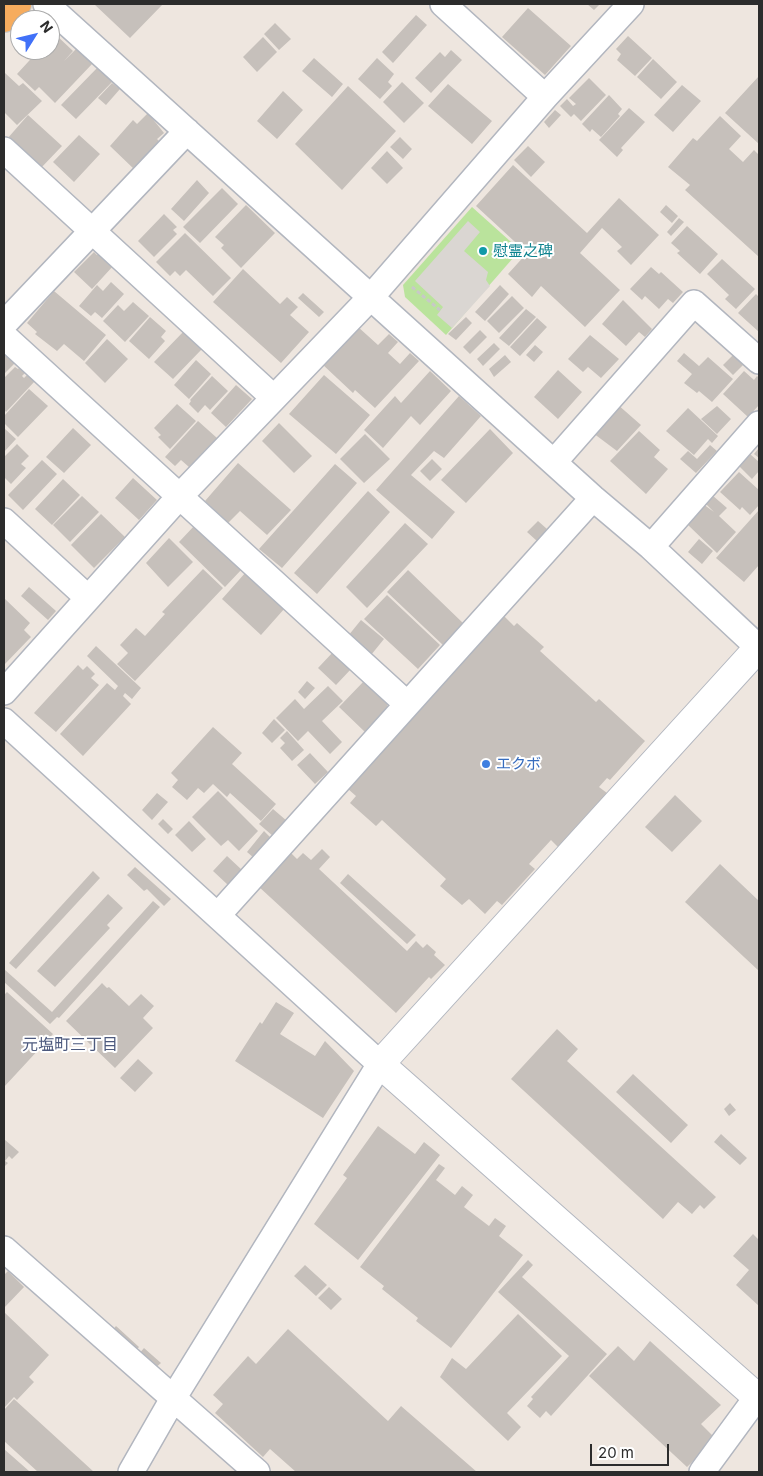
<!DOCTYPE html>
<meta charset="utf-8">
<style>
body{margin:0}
#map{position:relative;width:763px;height:1476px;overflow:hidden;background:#eee6df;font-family:Inter,sans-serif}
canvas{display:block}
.frame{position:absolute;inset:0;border:5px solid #2c2c2c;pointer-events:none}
.north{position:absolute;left:10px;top:10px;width:50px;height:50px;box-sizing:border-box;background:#fff;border:1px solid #ababab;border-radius:50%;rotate:54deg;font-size:14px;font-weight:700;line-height:20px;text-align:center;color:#2c2c2c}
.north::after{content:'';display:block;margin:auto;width:18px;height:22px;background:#4171f8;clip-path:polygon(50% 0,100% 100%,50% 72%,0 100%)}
.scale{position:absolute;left:590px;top:1444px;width:79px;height:22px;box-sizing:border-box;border:2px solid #2c2c2c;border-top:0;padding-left:6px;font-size:15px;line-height:18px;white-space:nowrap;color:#2c2c2c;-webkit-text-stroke:4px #fff;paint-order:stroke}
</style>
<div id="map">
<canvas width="763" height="1476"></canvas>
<div class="frame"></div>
<div class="north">N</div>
<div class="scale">20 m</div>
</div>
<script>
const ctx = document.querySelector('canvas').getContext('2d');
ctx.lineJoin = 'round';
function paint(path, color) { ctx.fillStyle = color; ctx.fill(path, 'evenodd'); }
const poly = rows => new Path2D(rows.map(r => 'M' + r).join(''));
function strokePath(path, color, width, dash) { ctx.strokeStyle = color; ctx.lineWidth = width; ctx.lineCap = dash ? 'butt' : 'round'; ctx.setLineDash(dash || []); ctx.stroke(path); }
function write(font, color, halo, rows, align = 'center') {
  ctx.font = font + ' Inter,"Noto Sans JP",sans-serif'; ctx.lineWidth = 4; ctx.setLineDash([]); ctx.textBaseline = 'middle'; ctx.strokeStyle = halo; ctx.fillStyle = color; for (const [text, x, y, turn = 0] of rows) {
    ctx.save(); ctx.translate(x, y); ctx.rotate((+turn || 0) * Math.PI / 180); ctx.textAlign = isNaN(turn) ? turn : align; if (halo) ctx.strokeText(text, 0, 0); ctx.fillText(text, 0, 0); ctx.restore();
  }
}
const green = poly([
 [472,207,520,250,446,335,405,297,403,285]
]);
const plaza = poly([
 [468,221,480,232,464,251,488,272,486,280,490,286,452,328,437,315,443,307,415,281]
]);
const building = poly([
 [94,4,163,4,130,38],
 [587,4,600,4,594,10],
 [528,8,571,46,545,75,502,37],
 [416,15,427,25,393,63,382,52],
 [275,23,291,39,279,50,264,34],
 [54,33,73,51,64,61,77,48,93,63,55,103,39,87,35,91,17,74,39,50,50,50,50,38],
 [628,36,652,58,635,76,617,60,621,54,616,49],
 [263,37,277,52,257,72,243,57],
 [451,50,462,60,431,93,415,78,440,52,445,57],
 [314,58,343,84,332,97,302,71],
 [377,58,394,74,388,82,392,86,380,99,358,79],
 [653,59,677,82,661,99,637,77],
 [98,67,113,81,76,119,61,105],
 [5,73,19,86,23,83,42,101,17,125,4,112],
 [759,76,759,144,725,113],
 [589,78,606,95,581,121,574,114,571,117,560,106,567,99,573,106,576,104,569,98],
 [402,82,424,103,404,123,383,102],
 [112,83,120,89,106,105,98,98],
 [448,84,492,121,472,144,428,106],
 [682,85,701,101,673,132,654,115],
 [348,86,396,131,342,190,295,144],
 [283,91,303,110,277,139,257,121],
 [609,95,622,109,618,114,620,116,601,137,592,129,590,132,582,124],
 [629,108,645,122,621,148,623,150,617,157,599,140],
 [555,110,561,115,549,128,544,122],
 [148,113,164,133,157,139,160,142,135,170,110,146,133,120,137,124],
 [28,115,62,146,40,169,7,139],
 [720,116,741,136,729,149,743,162,754,150,759,155,759,257,685,190,690,185,668,167,693,138,697,141],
 [79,135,100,154,74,182,53,162],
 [400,137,412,149,403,159,390,147],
 [528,146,545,162,531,177,514,160],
 [387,151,403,168,387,184,371,168],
 [513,165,587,233,619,198,659,235,631,265,617,251,622,247,602,228,580,253,620,290,585,327,541,286,532,297,508,274,527,253,476,206],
 [197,180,209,193,184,221,171,209],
 [222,188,238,204,200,243,183,227],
 [246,205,275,233,241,268,221,248,224,245,215,237],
 [666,205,678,216,672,223,660,212],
 [164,214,177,227,173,230,177,234,154,257,138,241],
 [679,218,684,222,671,236,667,232],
 [687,226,718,254,700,274,677,253,680,251,671,243],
 [185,233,231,278,213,296,186,270,180,276,175,271,170,276,156,262],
 [94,252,97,255,100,252,114,265,92,289,74,272],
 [722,259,755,289,736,309,725,299,729,295,707,274],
 [651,267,659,274,661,272,683,292,673,303,668,299,659,309,645,296,642,300,630,289],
 [243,269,280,304,287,297,298,307,290,315,309,332,281,363,213,302],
 [111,282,124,294,102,318,95,312,91,316,79,306,97,285,103,291],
 [500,285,509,294,485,321,475,312],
 [54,291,106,335,84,361,64,344,57,351,35,334,37,332,27,323],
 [303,293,324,312,319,317,298,298],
 [756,294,759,297,759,332,738,313],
 [512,296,524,308,499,333,487,321],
 [623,300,652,329,645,337,639,332,626,346,602,324],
 [133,302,149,316,125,342,103,321,118,305,124,311],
 [526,309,536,317,509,346,499,338],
 [150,317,166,331,161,337,165,341,149,359,129,341],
 [466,317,472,323,456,340,448,334],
 [537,318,547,327,520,356,510,347],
 [357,326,378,345,389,334,398,342,388,353,400,364,410,353,419,361,375,408,355,390,353,393,322,364],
 [480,330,487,337,470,354,463,347],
 [184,331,202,349,173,379,154,362],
 [590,335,619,359,601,378,588,367,583,372,568,359],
 [107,339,128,359,105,383,85,363],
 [494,343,500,349,483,366,477,359],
 [535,345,543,352,534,362,526,355],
 [4,352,15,363,4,374],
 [684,353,699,366,708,357,733,379,712,402,699,391,697,393,684,383,692,374,677,361],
 [734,354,744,364,733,375,723,365],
 [505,355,511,362,494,377,489,369],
 [196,360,211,374,189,399,174,385],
 [15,367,18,369,20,367,26,372,22,376,24,378,28,374,35,381,6,412,4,409,4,378],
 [558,370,582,392,558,419,534,397],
 [430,371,451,391,420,425,411,416,383,448,364,430,395,396,401,403],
 [744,371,754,380,757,376,759,378,759,405,748,417,723,394],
 [324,375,370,415,336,454,289,414],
 [212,376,228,391,210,410,205,405,198,413,189,404,191,401,190,400],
 [236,385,252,399,226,427,211,413],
 [29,389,48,406,18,437,4,423,4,416],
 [459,396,481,416,444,458,434,451,411,475,455,512,432,539,376,490],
 [177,404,196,421,170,449,158,437,161,435,154,428],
 [617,404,641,425,617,451,593,433],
 [717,406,731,419,717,434,701,419],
 [688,408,718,436,712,443,708,439,694,455,666,431],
 [198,421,217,438,189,467,181,460,175,466,165,457],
 [279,423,312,456,294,473,262,441],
 [4,428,16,439,4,452],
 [73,428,91,445,64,473,46,457],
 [490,429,513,453,466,503,441,480],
 [639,431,660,450,654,457,668,469,646,494,610,461],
 [365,434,390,459,364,483,340,459],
 [17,444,29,456,21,464,26,468,11,484,4,477,4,457],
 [710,445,717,451,696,473,680,459,688,451,697,459],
 [759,448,759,458,754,454],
 [750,454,759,462,759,471,752,479,739,466],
 [432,459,442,469,430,481,420,471],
 [42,460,57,474,23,510,8,495],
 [238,463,291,510,267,535,240,511,228,523,205,501],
 [335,464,357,483,282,568,259,549],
 [739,472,759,490,759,505,750,515,742,507,740,510,720,492],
 [133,478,157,500,139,520,115,498],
 [63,479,80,495,52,525,35,509],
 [368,491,390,512,317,594,294,573],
 [712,495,727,508,719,516,736,532,717,553,688,525,703,504,714,512,705,503],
 [82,496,99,512,70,542,53,525],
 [759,510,759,565,744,582,716,558],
 [101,514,125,537,94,568,71,545],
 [538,521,547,529,537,541,527,532],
 [405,523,428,544,367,608,346,587],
 [195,525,242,569,225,587,179,542],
 [169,538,193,562,168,587,146,563],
 [699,539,713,551,702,564,688,552],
 [203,569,223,588,135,681,117,664,128,653,120,645,136,628,145,636,165,614,162,612],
 [408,570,464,624,444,646,387,592],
 [246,572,285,608,261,635,222,599],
 [29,587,56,611,48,620,21,596],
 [387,595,440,645,418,669,364,619],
 [4,598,30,623,24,630,31,637,4,665],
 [504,616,514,626,517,623,544,647,540,651,596,702,599,699,645,741,610,780,607,778,599,787,607,793,558,847,551,840,529,864,535,869,502,905,497,901,485,914,469,899,462,905,440,886,446,879,382,820,376,826,350,803,356,796,348,789],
 [361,620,384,639,371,655,348,636],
 [96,646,141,688,132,699,125,693,123,696,131,704,83,756,60,734,107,683,115,690,118,686,87,656],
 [334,651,352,668,336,685,318,668],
 [78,665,83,670,87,666,95,674,91,678,99,685,56,732,34,713],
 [365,680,389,702,387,705,389,707,365,732,339,707],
 [307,681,315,688,305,699,298,692],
 [328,686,343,701,322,721,342,742,330,754,308,731,298,741,276,718,295,699,304,709],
 [274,719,285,730,272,743,262,733],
 [213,727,242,753,232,764,276,804,261,821,230,793,227,797,213,784,204,793,198,788,187,800,172,787,178,780,171,773],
 [287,731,304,750,292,761,280,748,285,743,280,738],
 [310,753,328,772,315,784,297,765],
 [218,791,258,831,239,851,228,840,221,846,192,817],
 [157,793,168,802,152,820,142,810],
 [675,795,702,821,672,852,645,827],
 [273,809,287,821,273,836,259,824],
 [163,819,173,829,168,834,158,824],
 [189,821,206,839,192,852,175,835],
 [264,831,271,838,254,858,247,852],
 [322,849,330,857,319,869,407,951,416,941,423,948,427,944,436,952,434,955,445,965,431,979,429,977,396,1013,258,886,290,852,297,859,303,853,311,860],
 [227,856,242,870,228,885,213,871],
 [720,864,759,901,759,971,685,902],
 [135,867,171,899,164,906,147,889,144,891,127,875],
 [93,871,100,878,16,969,9,963],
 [348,874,416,935,407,944,340,883],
 [108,894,123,908,107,925,110,928,55,987,37,971],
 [153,901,160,907,59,1018,57,1017,50,1024,4,982,4,969,52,1012],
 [102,983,107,988,109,987,129,1006,141,994,154,1006,143,1018,153,1028,115,1068,66,1021],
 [7,992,53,1034,4,1087,4,995],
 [276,1002,294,1013,280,1034,315,1056,325,1041,354,1071,323,1118,235,1061,260,1022,262,1024],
 [557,1029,578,1049,567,1061,716,1197,704,1209,700,1205,692,1214,678,1202,663,1219,511,1079],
 [138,1059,153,1073,135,1092,120,1078],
 [633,1074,688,1125,671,1143,616,1092],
 [730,1103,736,1110,729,1116,724,1109],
 [378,1126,415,1154,424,1142,440,1155,358,1260,314,1224,347,1178,343,1175],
 [721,1134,747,1158,740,1165,714,1142],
 [4,1139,19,1152,12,1159,9,1156,5,1161,8,1163,4,1167],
 [439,1164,445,1168,436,1180,455,1195,462,1186,473,1195,464,1207,489,1226,495,1218,506,1226,499,1236,523,1255,451,1348,416,1321,418,1318,382,1289,384,1286,360,1267],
 [753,1234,759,1240,759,1306,736,1285,749,1270,733,1256],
 [528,1260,533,1265,522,1277,607,1354,551,1416,546,1411,540,1418,527,1406,533,1399,531,1397,569,1356,498,1292],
 [305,1265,327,1285,316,1296,294,1276],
 [8,1271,24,1287,4,1308,4,1275],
 [329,1287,342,1299,331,1310,318,1298],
 [4,1312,49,1355,29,1377,34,1382,17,1400,14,1397,4,1408],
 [518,1314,562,1356,507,1413,521,1427,508,1441,440,1377,452,1358,466,1369],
 [116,1326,139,1347,134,1353,111,1332],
 [288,1329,388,1421,401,1406,477,1472,296,1472,270,1449,263,1457,215,1413,223,1404,213,1395,248,1356,256,1364],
 [650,1341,721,1405,701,1424,716,1439,687,1467,589,1376,618,1346,634,1361],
 [144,1348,161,1363,154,1369,138,1355],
 [14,1399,94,1472,38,1472,4,1441,4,1410],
 [4,1449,29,1471,28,1472,4,1472]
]);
const path = poly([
 [412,287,440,310]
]);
const minor = poly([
 [46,4,593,498,651,547,759,648],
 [443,4,545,97],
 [4,150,274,398],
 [4,324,187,131],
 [4,336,407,704],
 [554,462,694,303,759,361],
 [4,521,88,598],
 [651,547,759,424],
 [4,692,179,497,371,297,545,97,631,4],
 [4,721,380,1064,174,1397,131,1472],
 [218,915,593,498],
 [4,1249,257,1472],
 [702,1472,757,1397]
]);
const tertiary = poly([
 [759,647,380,1064,759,1399]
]);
const trunk = poly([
 [4,18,17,4]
]);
const markers = [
 [483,251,5,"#0f9aa8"],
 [486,764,5,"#3f7fe0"]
];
const cultureNames = [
 ["慰霊之碑",493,251]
];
const shopNames = [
 ["エクボ",496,764]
];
const neighbourhoodNames = [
 ["元塩町三丁目",70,1045]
];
paint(green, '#bae39c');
paint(plaza, '#dad6d2');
paint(building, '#c6c0bb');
strokePath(minor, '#b2b6bf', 28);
strokePath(tertiary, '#b2b6bf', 30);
strokePath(trunk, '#c8c8c8', 30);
strokePath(path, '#c8c8c8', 3, [4, 2.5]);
strokePath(minor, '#fff', 25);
strokePath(tertiary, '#fff', 28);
strokePath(trunk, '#f6ac5e', 28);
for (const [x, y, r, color] of markers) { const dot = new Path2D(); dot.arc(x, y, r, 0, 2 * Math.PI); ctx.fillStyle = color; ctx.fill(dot); strokePath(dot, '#fff', 2); }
write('15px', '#0d838f', '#fff', cultureNames, 'left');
write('15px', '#366cbe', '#fff', shopNames, 'left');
write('16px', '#4c597d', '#fff', neighbourhoodNames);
</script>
